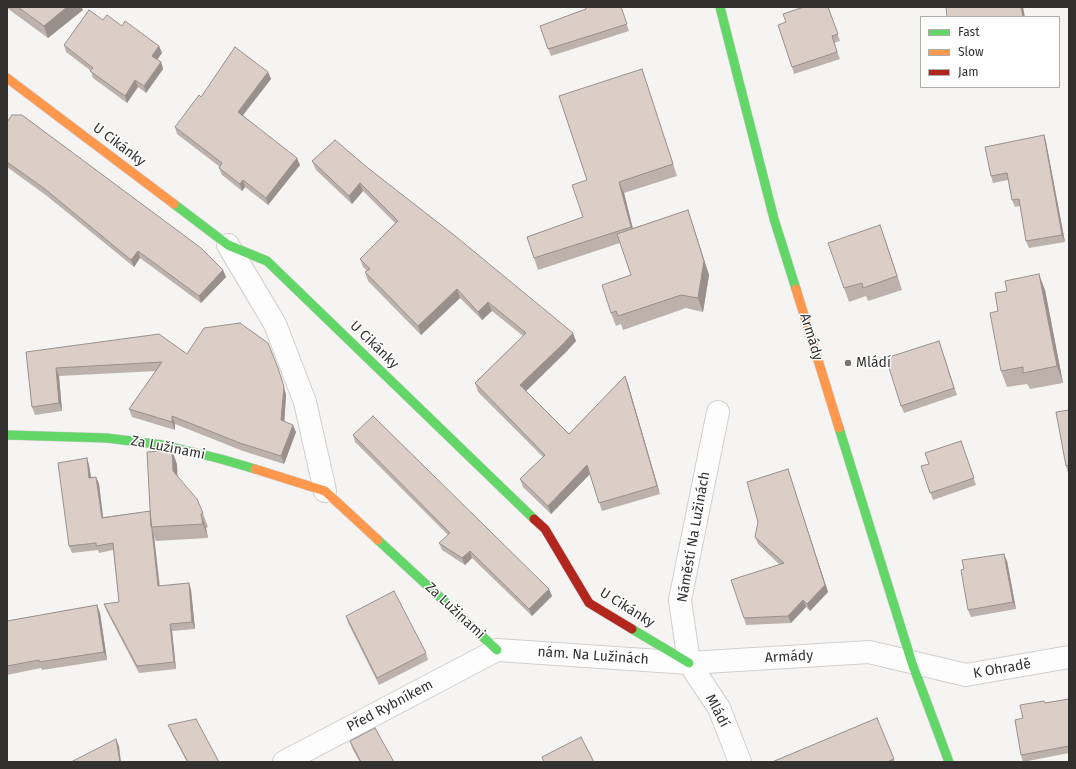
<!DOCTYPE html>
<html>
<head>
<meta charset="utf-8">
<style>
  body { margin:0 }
  #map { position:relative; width:1076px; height:769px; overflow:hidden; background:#f6f4f2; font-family:"Fira Sans",sans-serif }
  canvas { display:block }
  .frame { position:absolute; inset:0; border:8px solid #333130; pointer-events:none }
  .legend { position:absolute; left:920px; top:16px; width:140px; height:72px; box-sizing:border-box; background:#fff; border:1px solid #adadac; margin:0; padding:5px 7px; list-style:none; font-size:12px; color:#333130 }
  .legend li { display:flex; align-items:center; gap:8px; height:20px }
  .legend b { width:20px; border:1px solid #adadac }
</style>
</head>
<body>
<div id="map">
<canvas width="1076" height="769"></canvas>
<div class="frame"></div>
<ul class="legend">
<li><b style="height:5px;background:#63d668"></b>Fast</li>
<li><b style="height:5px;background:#ff974d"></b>Slow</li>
<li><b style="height:5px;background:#b3261e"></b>Jam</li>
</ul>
</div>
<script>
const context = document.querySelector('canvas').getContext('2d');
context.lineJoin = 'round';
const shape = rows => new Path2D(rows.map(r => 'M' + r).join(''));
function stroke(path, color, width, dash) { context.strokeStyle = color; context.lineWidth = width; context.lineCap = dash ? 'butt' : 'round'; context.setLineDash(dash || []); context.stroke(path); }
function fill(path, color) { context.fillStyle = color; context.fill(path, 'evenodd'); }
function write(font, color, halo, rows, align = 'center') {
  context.font = font + ' "Fira Sans",sans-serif'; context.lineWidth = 3; context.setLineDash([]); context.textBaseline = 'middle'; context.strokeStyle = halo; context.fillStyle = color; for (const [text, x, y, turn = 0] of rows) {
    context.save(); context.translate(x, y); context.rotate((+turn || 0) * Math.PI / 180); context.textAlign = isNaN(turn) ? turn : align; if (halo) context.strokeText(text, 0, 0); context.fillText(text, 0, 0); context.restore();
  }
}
const street = shape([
  [228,245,275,324,305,402,325,491],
  [718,412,680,600,689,663,719,708,740,762],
  [284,762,497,650,689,663,869,652,966,675,1069,657]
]);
const fast = shape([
  [720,7,774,219,796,289],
  [174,204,228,245,267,261,534,519],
  [839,428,912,663,949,762],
  [7,435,107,438,163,445,221,459,255,469],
  [378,540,497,650],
  [632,629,689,663]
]);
const slow = shape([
  [7,78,174,204],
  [796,289,839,428],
  [255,469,325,491,378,540]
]);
const jam = shape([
  [534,519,545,529,589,603,632,629]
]);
const wall = shape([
  [7,7,81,7,83,10,48,38,7,8],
  [621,7,629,31,551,56,540,26],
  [828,7,840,41,834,43,840,59,794,74,792,67],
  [103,20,122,26,159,46,162,53,157,59,161,62,163,69,146,93,138,87,127,103,93,78,91,71,66,52,64,45],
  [642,69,677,176,624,193,633,228,688,210,709,275,703,312,686,308,623,330,621,324,616,326,611,313,631,275,620,243,538,270,527,237,583,217,587,180],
  [268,72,271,79,243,115,300,165,268,205,245,187,242,191,222,175,219,168,220,167,177,134,175,127,201,97],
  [7,122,223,270,226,277,201,303,140,258,134,267,47,196,7,167],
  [1044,135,1046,142,1065,242,1029,248,1026,241,1020,206,1015,207,1012,200,1008,180,993,183,991,176],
  [312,161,368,168,576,341,567,351,526,391,569,434,625,376,628,384,660,494,602,511,590,474,551,514,523,487,520,479,543,457,478,392,475,383,523,336,492,311,482,320,460,298,421,335,368,281,365,272,367,271,363,267,360,259,395,223,363,191,352,204,316,170],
  [885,239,902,290,868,301,866,296,849,302,844,288],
  [1045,290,1063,383,1030,389,1027,384,1007,387,1001,371,998,311],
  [939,341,957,395,904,413,901,406],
  [26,352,187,354,281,376,286,395,284,421,296,432,284,464,243,451,175,424,175,430,132,417,129,409,157,371,59,376,62,411,35,415,32,407],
  [1069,410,1069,473,1068,473,1066,466],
  [353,435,552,596,532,616,472,558,465,565,442,550,439,543,448,535,355,442],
  [961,441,976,485,933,500,921,466,929,464],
  [87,458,89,465,91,477,96,477,99,484,103,517,150,511,177,464,177,476,203,513,208,527,206,528,208,538,156,541,154,536,160,586,189,583,191,590,195,629,172,631,176,669,139,673,107,612,104,604,119,602,113,550,99,553,98,550,72,553,69,546],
  [790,476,828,592,810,611,806,607,791,623,746,625,744,618,780,565,758,544,755,537],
  [1007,561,1016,609,971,617,968,610,964,569],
  [97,605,100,613,107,660,42,670,41,668,7,675,7,621],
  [346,616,426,653,428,660,379,685,348,623],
  [1069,699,1069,753,1023,762,1021,755,1023,718,1045,703],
  [877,718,895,762,772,762],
  [168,725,219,762,187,762,171,732],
  [350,741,394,762,360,762,352,748]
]);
const shadedWall = shape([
  [67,7,81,7,83,10,48,38,44,26],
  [1021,7,1023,7,1025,17,1023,17],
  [159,46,162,53,155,63,152,56],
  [161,62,163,69,146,93,144,86],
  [268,72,271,79,240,119,238,112],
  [135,80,138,87,127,103,125,96],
  [1044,135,1046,142,1065,242,1062,235],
  [297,158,300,165,268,205,266,198],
  [243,180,245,187,242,191,240,184],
  [619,182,624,193,635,238,631,227],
  [360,183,363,191,352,204,349,196],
  [688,210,709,275,703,312,698,298],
  [880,225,885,239,902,290,897,276],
  [138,251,140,258,134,267,131,260],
  [223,270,226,277,201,303,199,296],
  [1039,274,1045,290,1063,383,1057,366],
  [457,289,460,298,421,335,418,326],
  [488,302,492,311,482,320,478,312],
  [573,333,576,341,567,351,523,394,520,385],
  [56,368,59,376,62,411,59,403],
  [278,368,286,395,284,428,281,420],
  [625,376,628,384,660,494,657,486],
  [172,416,175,424,175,430,172,422],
  [293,425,296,432,284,464,281,456],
  [172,450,177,464,178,485,173,471],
  [87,458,89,465,92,485,89,478],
  [587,465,590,474,551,514,548,506],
  [790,476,828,592,810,611,807,604],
  [96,477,99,484,104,525,102,518],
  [201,514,206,528,208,538,203,524],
  [152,529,154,536,160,593,158,586],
  [470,551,472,558,465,565,462,558],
  [1004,554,1007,561,1016,609,1013,602],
  [189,583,191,590,195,629,192,622],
  [549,589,552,596,532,616,529,609],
  [803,600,806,607,791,623,788,616],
  [97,605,100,613,107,660,104,652],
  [170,624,172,631,176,669,174,662],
  [116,739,119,746,121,762,120,762]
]);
const building = shape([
  [18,7,67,7,44,26,18,7],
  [585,7,621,7,627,24,548,49,540,26,586,9,585,7],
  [804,7,828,7,838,34,832,36,837,52,792,67,778,25,786,22,783,14,804,7],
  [946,7,1021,7,1023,17,947,17,946,7],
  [89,10,103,20,107,15,122,26,125,21,159,46,152,56,161,62,144,86,135,80,125,96,90,71,93,68,64,45,89,10],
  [235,47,268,72,238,112,297,158,266,198,243,180,240,184,219,168,222,163,175,127,199,95,201,97,235,47],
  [642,69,673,164,619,182,631,227,534,258,527,237,583,217,572,185,587,180,559,96,642,69],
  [12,115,22,115,201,248,223,270,199,296,138,251,131,260,45,189,7,162,7,122,12,115],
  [1044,135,1062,235,1026,241,1019,199,1012,200,1007,173,991,176,985,147,1044,135],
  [335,140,368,168,454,235,573,333,564,343,520,385,569,434,625,376,657,486,599,503,587,465,548,506,520,479,545,455,475,383,526,333,488,302,478,312,457,289,418,326,365,272,370,269,360,259,398,221,360,183,349,196,312,161,335,140],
  [688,210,704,261,698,298,681,295,618,316,616,311,611,313,602,285,631,275,617,234,688,210],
  [880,225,897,276,863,288,862,283,844,288,828,243,880,225],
  [1039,274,1057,366,1023,373,1023,367,1001,371,990,313,998,311,995,293,1007,291,1005,281,1039,274],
  [240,323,268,343,278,368,284,387,281,420,293,425,281,456,240,443,172,416,172,422,129,409,162,362,56,368,59,403,32,407,26,352,159,334,187,354,204,328,240,323],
  [939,341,954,388,901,406,886,358,939,341],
  [1069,410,1069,465,1066,466,1056,412,1069,410],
  [373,416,549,589,529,609,470,551,462,558,439,543,450,533,353,435,373,416],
  [961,441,974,478,930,493,921,466,929,464,925,453,961,441],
  [172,450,173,471,197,499,203,513,201,514,203,524,151,527,147,452,172,450],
  [87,458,89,478,96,477,102,518,150,511,158,586,189,583,192,622,170,624,174,662,137,666,104,604,119,602,113,543,96,546,96,543,69,546,58,463,87,458],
  [788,469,825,585,807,604,803,600,788,616,744,618,731,580,784,563,755,537,758,522,747,482,788,469],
  [1004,554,1013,602,968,610,961,570,964,569,962,560,1004,554],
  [394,591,426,653,377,678,346,616,394,591],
  [97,605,104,652,39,662,39,660,7,666,7,621,97,605],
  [1069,699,1069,746,1021,755,1015,720,1023,718,1020,705,1044,701,1045,703,1069,699],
  [877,718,894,759,887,762,772,762,877,718],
  [196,719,219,762,188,762,168,725,196,719],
  [375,728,394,762,361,762,350,741,375,728],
  [581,737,594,762,544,762,542,757,581,737],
  [116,739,120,762,71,762,116,739]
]);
const markers = [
  [848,363,4,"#777574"]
];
const streetNames = [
  ["U Cikánky",119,145,37],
  ["Armády",811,337,73],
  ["U Cikánky",374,345,44],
  ["Za Lužinami",168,448,11],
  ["Náměstí Na Lužinách",694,537,-80],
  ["U Cikánky",627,608,32],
  ["Za Lužinami",455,611,43],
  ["nám. Na Lužinách",593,656,4],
  ["Armády",789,657,-3],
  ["K Ohradě",1002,669,-10],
  ["Před Rybníkem",390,706,-28],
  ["Mládí",717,711,63]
];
const poiNames = [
  ["Mládí",856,363]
];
stroke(street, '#d1cfcd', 24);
stroke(fast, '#d1cfcd', 10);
stroke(slow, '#d1cfcd', 10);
stroke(jam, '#d1cfcd', 10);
stroke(street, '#fefdfd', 22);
stroke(fast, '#63d668', 9);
stroke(slow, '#ff974d', 9);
stroke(jam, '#b3261e', 9);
fill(wall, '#bcb1ab');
fill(shadedWall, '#99908b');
fill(building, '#dbcec7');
stroke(building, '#99908b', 1);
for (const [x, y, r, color] of markers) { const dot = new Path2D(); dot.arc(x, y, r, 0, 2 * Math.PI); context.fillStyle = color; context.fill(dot); stroke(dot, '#fff', 1.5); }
write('14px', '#333130', '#fff', streetNames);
write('14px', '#333130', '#fff', poiNames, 'left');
</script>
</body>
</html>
